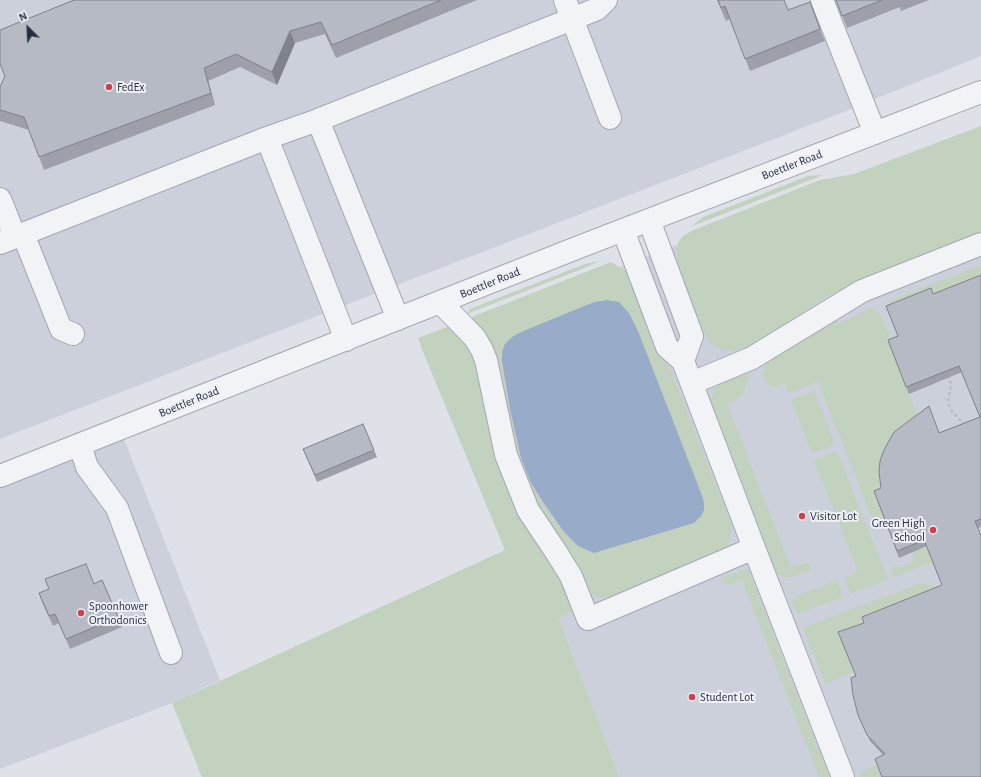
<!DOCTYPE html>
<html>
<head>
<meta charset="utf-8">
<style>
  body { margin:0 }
  #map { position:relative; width:981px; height:777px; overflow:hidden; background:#dee1e8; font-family:"Alegreya Sans",sans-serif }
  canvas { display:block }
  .north { position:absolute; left:8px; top:8px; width:40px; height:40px; -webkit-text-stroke:3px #eef0f6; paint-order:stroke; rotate:336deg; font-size:11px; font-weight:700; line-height:16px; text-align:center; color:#272e3f }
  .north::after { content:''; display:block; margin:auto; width:14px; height:18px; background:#272e3f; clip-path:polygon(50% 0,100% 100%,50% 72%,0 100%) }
</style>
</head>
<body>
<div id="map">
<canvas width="981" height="777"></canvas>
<div class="north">N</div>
</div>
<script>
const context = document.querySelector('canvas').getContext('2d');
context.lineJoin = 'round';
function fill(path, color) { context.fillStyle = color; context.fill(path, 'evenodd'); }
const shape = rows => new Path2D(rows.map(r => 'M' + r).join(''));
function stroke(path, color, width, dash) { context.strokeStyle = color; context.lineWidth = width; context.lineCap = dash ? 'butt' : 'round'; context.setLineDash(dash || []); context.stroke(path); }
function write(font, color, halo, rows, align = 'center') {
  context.font = font + ' "Alegreya Sans",sans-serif'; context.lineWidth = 4; context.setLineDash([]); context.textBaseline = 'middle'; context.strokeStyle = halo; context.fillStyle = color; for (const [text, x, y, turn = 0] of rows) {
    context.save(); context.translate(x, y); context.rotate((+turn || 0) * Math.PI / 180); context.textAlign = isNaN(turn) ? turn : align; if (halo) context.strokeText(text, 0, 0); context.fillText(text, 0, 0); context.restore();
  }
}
const built = shape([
  [0,0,981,0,981,56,836,115,0,439],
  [981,126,981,777,599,777,420,345],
  [120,429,220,680,172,703,0,769,0,476]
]);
const green = shape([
  [981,126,981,233,855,282,823,299,754,344,735,351,718,349,708,341,690,299,678,269,677,256,678,242,683,236,691,231,820,180,854,174],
  [823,175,690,227,703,217,808,176],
  [600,261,587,267,467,314,470,309,585,264],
  [611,262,628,272,635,279,731,524,731,532,728,545,721,552,609,597,598,597,588,592,539,516,464,320],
  [607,300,564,532,543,502,530,481,521,458,510,409,502,362,502,352,505,344,512,337,521,332,594,302],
  [981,265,981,283,889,312,889,301],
  [874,307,881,315,894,346,891,347,920,422,883,515,873,520,818,381,788,393,785,383,775,387,771,386,767,383,763,377,763,372,766,364,771,359,836,318,840,324],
  [447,327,453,329,465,336,564,574,577,609,558,618,619,777,202,777,172,703,505,550,418,338],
  [746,372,748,374,749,377,743,394,737,400,727,404,791,568,806,563,809,563,811,567,809,571,789,578,778,575,773,568,710,403,714,389,719,384,726,378],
  [814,391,835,444,812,453,791,400],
  [837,451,888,580,850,594,844,577,858,571,814,460],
  [937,543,942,554,931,557,932,562,894,577,891,567,905,567,909,564,913,559,913,552],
  [747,569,749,571,829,777,819,777,742,580,727,585,723,582,723,579,725,577,743,570],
  [837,580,843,597,797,614,792,600,797,596],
  [921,583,938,587,841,639,854,672,825,683,803,628],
  [877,765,882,777,862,777,860,772]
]);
const water = shape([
  [607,300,619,302,629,313,638,331,703,498,704,505,704,510,701,516,694,523,594,553,578,546,564,532,543,502,530,481,521,458,510,409,502,362,502,352,505,344,512,337,521,332,594,302]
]);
const path = shape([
  [948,375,951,384,948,401,950,409,960,420,966,424]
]);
const minor = shape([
  [565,0,610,118],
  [822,0,843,53,875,133],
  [318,120,398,319],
  [267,138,346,340],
  [0,199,15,237],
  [649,220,692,336,683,361],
  [623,230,667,347,683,361,754,548,843,777],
  [23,234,61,329,73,334],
  [0,243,267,138,318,120,597,9,606,0],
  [440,302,475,338,482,350,486,360,506,455,528,510,556,552,571,576,588,619,754,548],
  [692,383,752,358,862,291,981,244],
  [80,445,87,467,117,508,171,653],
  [0,476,579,247,981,92]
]);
const wall = shape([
  [74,0,477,0,336,58,325,34,295,43,277,85,240,67,208,81,215,105,44,170,29,130,0,121,0,87],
  [717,0,784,0,788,10,820,29,825,41,750,71,730,19,726,21],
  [836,0,929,0,901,11,900,7,847,28],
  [981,275,981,527,978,528,981,777,883,755,870,741,858,715,855,676,864,623,942,585,927,546,899,558,874,491,881,488,939,433,980,417,962,372,909,394,888,340,898,336,933,294],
  [303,449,374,450,377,457,317,482],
  [94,584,118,617,122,627,70,649,59,623,53,626,42,602,39,593,49,589]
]);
const shadedWall = shape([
  [290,31,295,43,277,85,272,72],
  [204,68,208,81,215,105,211,93]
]);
const building = shape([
  [74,0,441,0,332,45,321,22,290,31,272,72,236,54,204,68,211,93,39,157,24,117,0,110,0,87,5,76,0,64,0,30,74,0],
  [718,0,784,0,788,10,810,2,820,29,745,59,725,6,721,8,718,0],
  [836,0,882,0,842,16,836,0],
  [981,275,981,519,975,521,981,536,981,777,882,777,875,759,885,754,867,735,858,715,853,695,851,678,856,676,838,632,864,623,862,617,942,585,924,540,897,551,874,491,881,488,879,472,880,461,884,450,894,432,929,406,939,433,980,417,959,366,906,387,888,340,898,336,886,306,931,288,933,294,981,275],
  [363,424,374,450,315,475,303,449,363,424],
  [86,564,94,584,102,580,118,617,66,639,55,614,49,616,39,593,49,589,45,579,86,564]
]);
const markers = [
  [109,87,4,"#d0404a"],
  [802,516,4,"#d0404a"],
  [933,530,4,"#d0404a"],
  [81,613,4,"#d0404a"],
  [692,697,4,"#d0404a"]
];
const poiNames = [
  ["FedEx",117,87],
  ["Visitor Lot",810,516],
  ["Green High",925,523,"right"],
  ["School",925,537,"right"],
  ["Spoonhower",89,606],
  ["Orthodonics",89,620],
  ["Student Lot",700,697]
];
const streetNames = [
  ["Boettler Road",792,165,-21],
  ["Boettler Road",490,283,-22],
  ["Boettler Road",189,402,-22]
];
fill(built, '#ccd0da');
fill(green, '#c3d2bf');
fill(water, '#98acc9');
stroke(minor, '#a3a8b2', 24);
stroke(path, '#b8bcc3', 2.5, [3, 3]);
stroke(minor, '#f1f3f6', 22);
fill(wall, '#9da0a9');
fill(shadedWall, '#7f828a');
fill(building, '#b6bac5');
stroke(building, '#7f828a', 1);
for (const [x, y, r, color] of markers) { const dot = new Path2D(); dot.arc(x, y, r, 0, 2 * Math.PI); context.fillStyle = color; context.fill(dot); stroke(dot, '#eef0f6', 1.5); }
write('12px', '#272e3f', '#eef0f6', poiNames, 'left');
write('12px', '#272e3f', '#eef0f6', streetNames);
</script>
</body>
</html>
